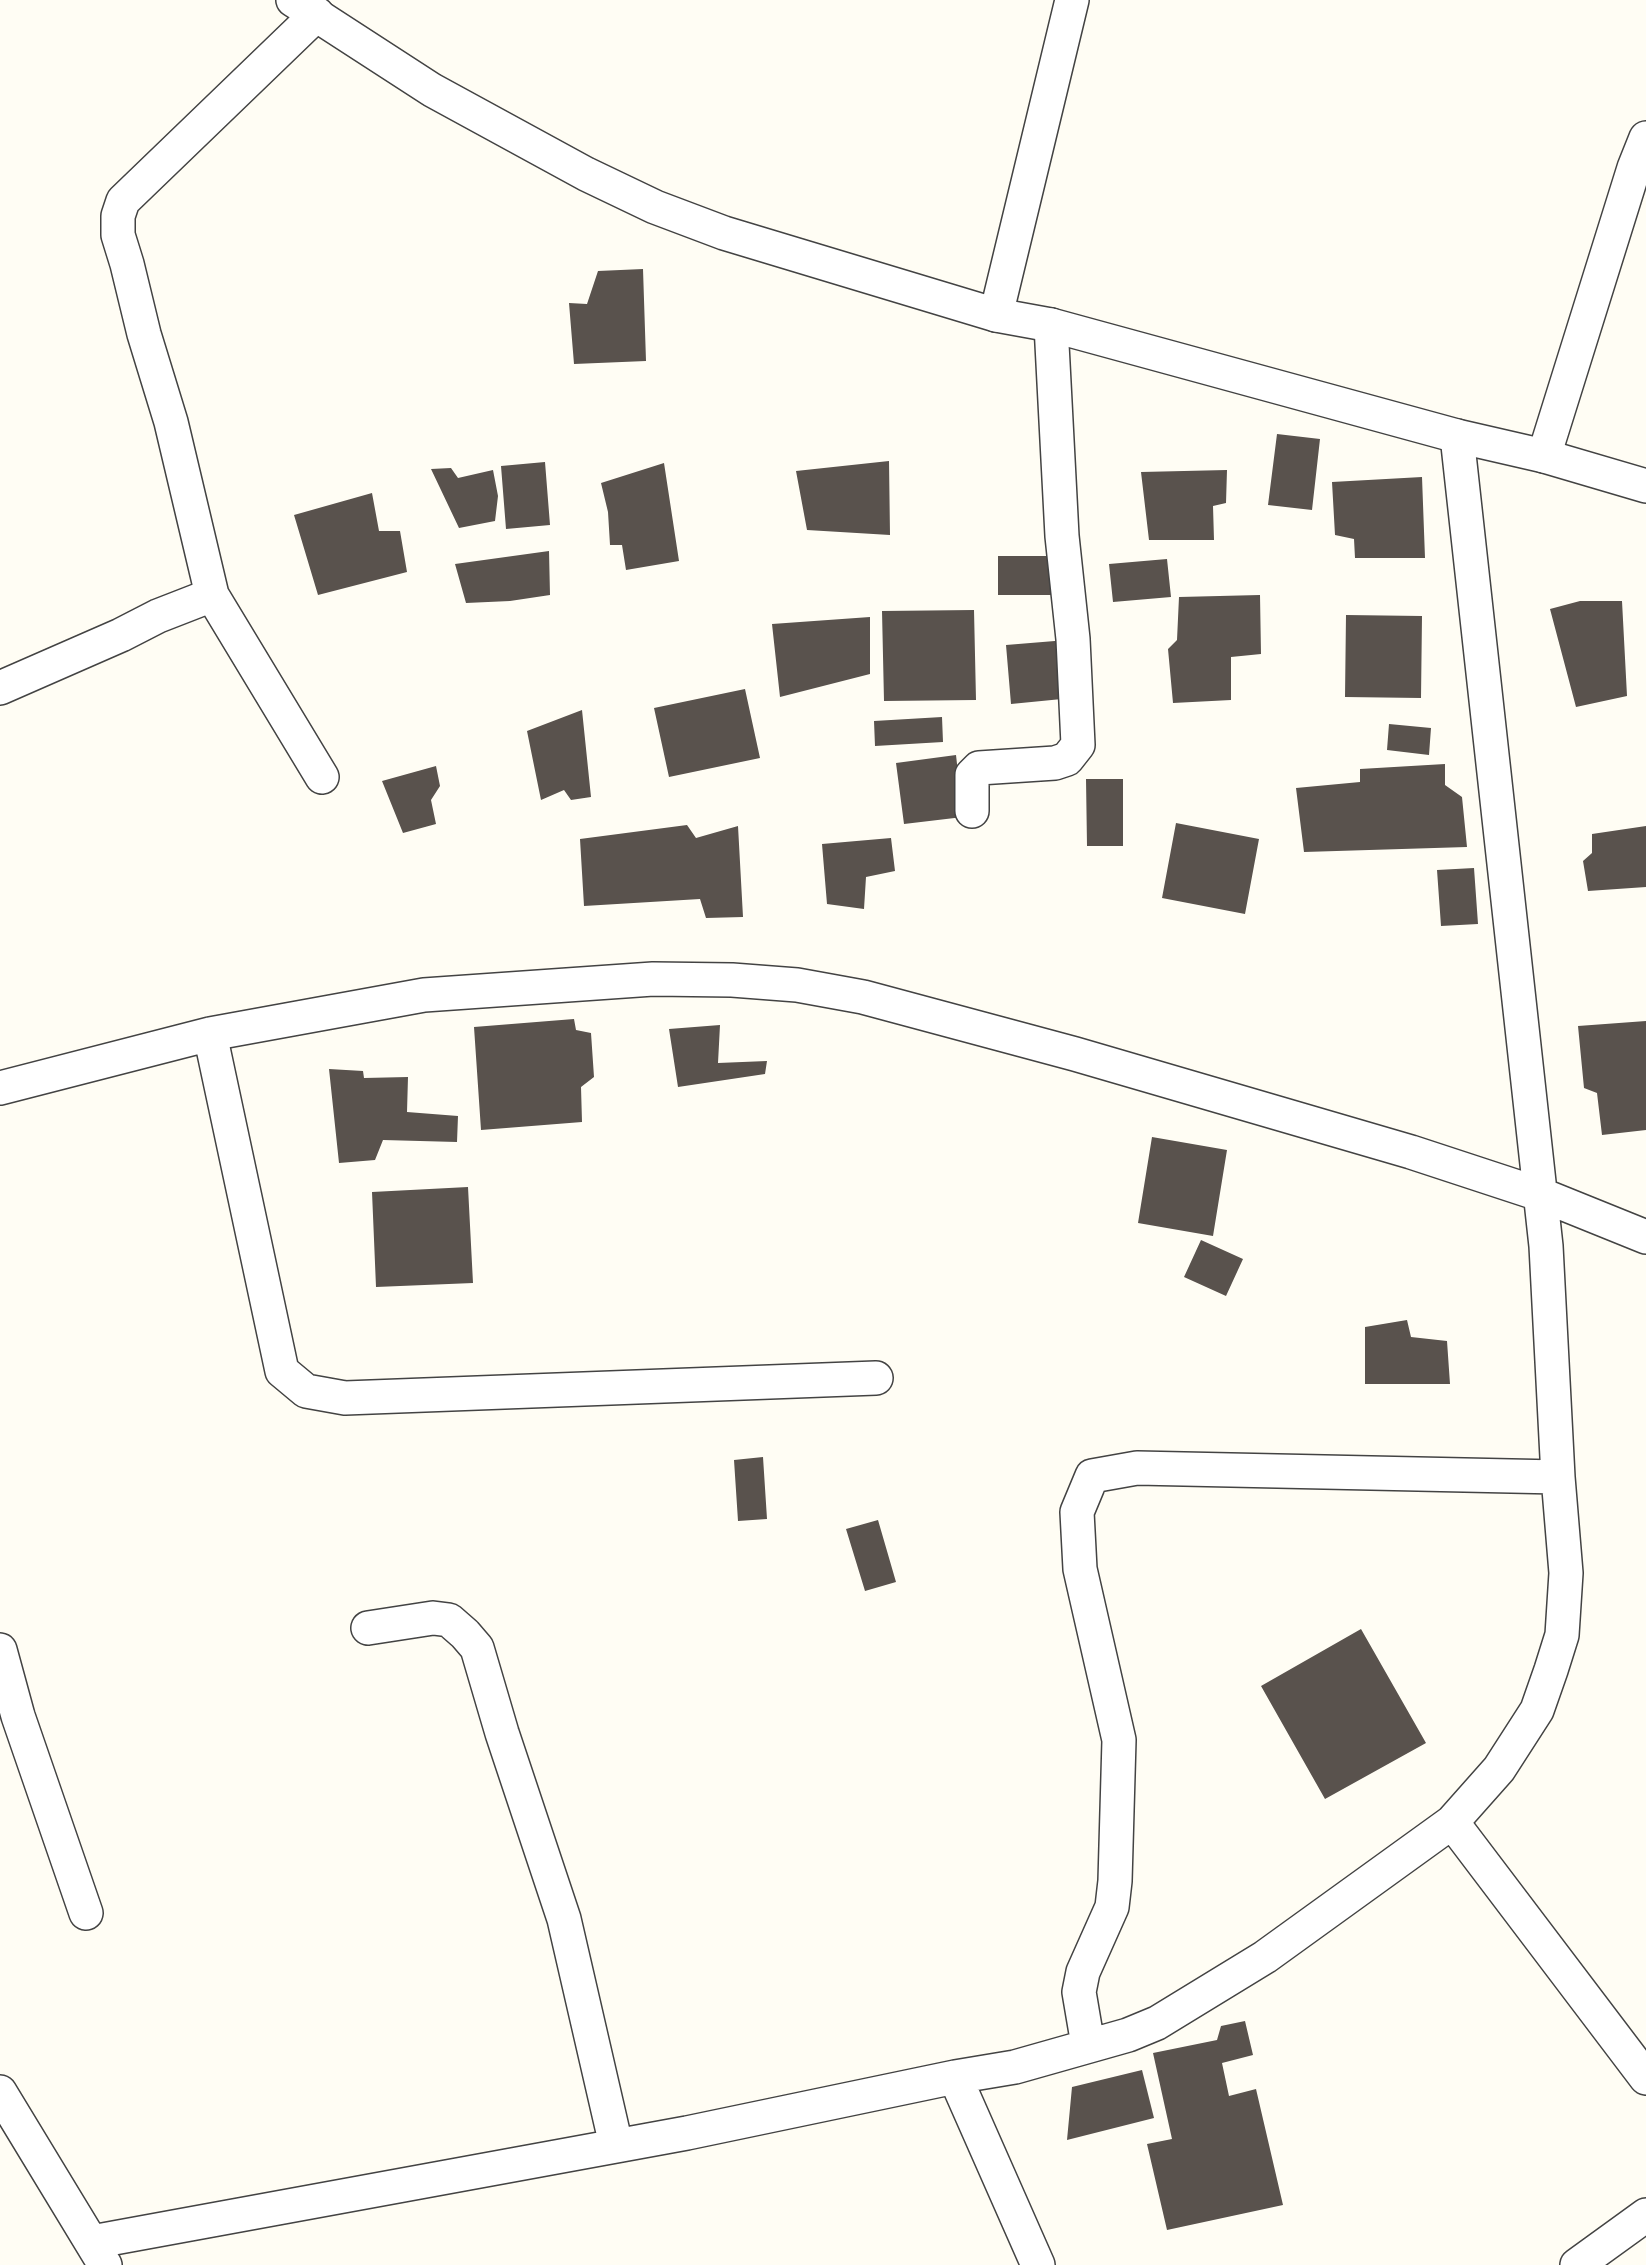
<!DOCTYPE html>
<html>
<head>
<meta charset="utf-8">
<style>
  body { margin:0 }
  canvas { display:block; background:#fffdf4 }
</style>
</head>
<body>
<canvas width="1646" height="2265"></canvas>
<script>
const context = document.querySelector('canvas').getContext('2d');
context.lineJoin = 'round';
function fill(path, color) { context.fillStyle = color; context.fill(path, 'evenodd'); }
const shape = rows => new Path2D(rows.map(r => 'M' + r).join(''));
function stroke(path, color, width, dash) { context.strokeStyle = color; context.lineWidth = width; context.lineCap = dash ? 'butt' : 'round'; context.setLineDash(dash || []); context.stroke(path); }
const building = shape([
  [643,269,646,361,574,364,569,303,587,304,598,271],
  [1277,434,1320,439,1312,510,1268,505],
  [889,461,890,535,807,530,796,471],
  [545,462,550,525,506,529,501,466],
  [664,463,679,561,626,570,622,545,610,545,608,512,601,483],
  [451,468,458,478,493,470,498,496,495,521,459,528,431,469],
  [1227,470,1226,503,1213,506,1214,540,1149,540,1141,472],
  [1422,477,1425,558,1355,558,1354,539,1335,535,1332,482],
  [372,493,379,531,400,531,407,572,318,595,294,515],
  [549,551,550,595,510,601,466,603,455,564],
  [998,556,1057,556,1057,595,998,595],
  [1167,559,1171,597,1113,602,1109,564],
  [1260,595,1261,654,1231,657,1231,700,1173,703,1168,649,1177,640,1179,597],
  [1580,601,1622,601,1627,696,1576,707,1550,609],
  [974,610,976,700,884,701,882,611],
  [1346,615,1422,616,1421,698,1345,697],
  [870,617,870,674,780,697,772,624],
  [1067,640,1072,698,1011,704,1006,645],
  [745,689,760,758,669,777,654,708],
  [582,710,591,797,571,800,564,790,541,800,527,731],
  [942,717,943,742,875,746,874,721],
  [1389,724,1431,728,1429,755,1387,750],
  [956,755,963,817,904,824,896,763],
  [1445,764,1445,785,1462,797,1467,847,1304,852,1296,788,1360,782,1360,769],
  [436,766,440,786,431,800,436,824,403,833,382,781],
  [1086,779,1123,779,1123,846,1087,846],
  [1176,823,1259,839,1245,914,1162,898],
  [687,825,696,838,738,826,743,917,706,918,700,899,584,906,580,839],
  [1646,826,1646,887,1588,891,1583,861,1592,853,1592,834],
  [891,838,895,871,866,877,864,909,827,904,822,844],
  [1474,868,1478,924,1441,926,1437,870],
  [574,1019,576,1030,591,1033,594,1077,581,1087,582,1122,481,1130,474,1027],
  [1646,1021,1646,1130,1602,1135,1597,1093,1584,1088,1578,1026],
  [720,1025,718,1063,767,1061,765,1074,678,1087,669,1029],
  [329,1069,363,1071,364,1078,408,1077,407,1112,458,1116,457,1142,383,1140,375,1160,339,1163],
  [1152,1137,1227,1150,1213,1236,1138,1223],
  [468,1187,473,1283,376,1287,372,1192],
  [1201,1240,1243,1259,1226,1296,1184,1277],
  [1407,1320,1411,1337,1447,1341,1450,1384,1365,1384,1365,1327],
  [763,1457,767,1519,738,1521,734,1460],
  [878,1520,896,1582,865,1591,846,1529],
  [1361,1629,1426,1743,1325,1799,1261,1686],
  [1245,2021,1253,2055,1222,2063,1229,2096,1256,2089,1283,2205,1167,2230,1147,2144,1172,2139,1153,2053,1217,2040,1221,2026],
  [1142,2070,1154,2118,1067,2140,1072,2087]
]);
const minor = shape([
  [996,315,1072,0],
  [1544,456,1634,168,1646,138],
  [212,595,322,777],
  [0,688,121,635,158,616,212,595,171,422,144,334,127,264,118,235,118,216,123,201,317,14],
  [972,811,972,775,979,768,1055,763,1067,759,1078,745,1073,639,1062,536,1051,325],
  [210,1034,282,1371,306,1391,345,1398,876,1378],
  [0,1088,210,1034,424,995,653,979,732,980,797,985,863,997,1075,1054,1411,1152,1542,1195,1646,1237],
  [368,1628,433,1618,449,1620,465,1634,477,1648,502,1733,564,1919,616,2145],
  [0,1650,18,1716,86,1913],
  [1452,1822,1646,2078],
  [1088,2045,1079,1992,1083,1972,1112,1907,1115,1881,1119,1740,1080,1569,1077,1512,1092,1476,1137,1468,1558,1477],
  [955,2077,1038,2265],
  [0,2092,105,2265],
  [92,2242,687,2133,955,2077,1015,2067,1128,2035,1157,2023,1265,1957,1452,1822,1499,1769,1537,1710,1551,1670,1562,1635,1566,1573,1558,1477,1546,1246,1457,436],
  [1577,2265,1646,2215]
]);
const tertiary = shape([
  [293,0,432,90,586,174,655,207,724,233,996,315,1051,325,1457,436,1544,456,1646,486]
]);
fill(building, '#59524d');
stroke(minor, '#434343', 36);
stroke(tertiary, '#434343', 36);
stroke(minor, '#fff', 33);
stroke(tertiary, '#fff', 33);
</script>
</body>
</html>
